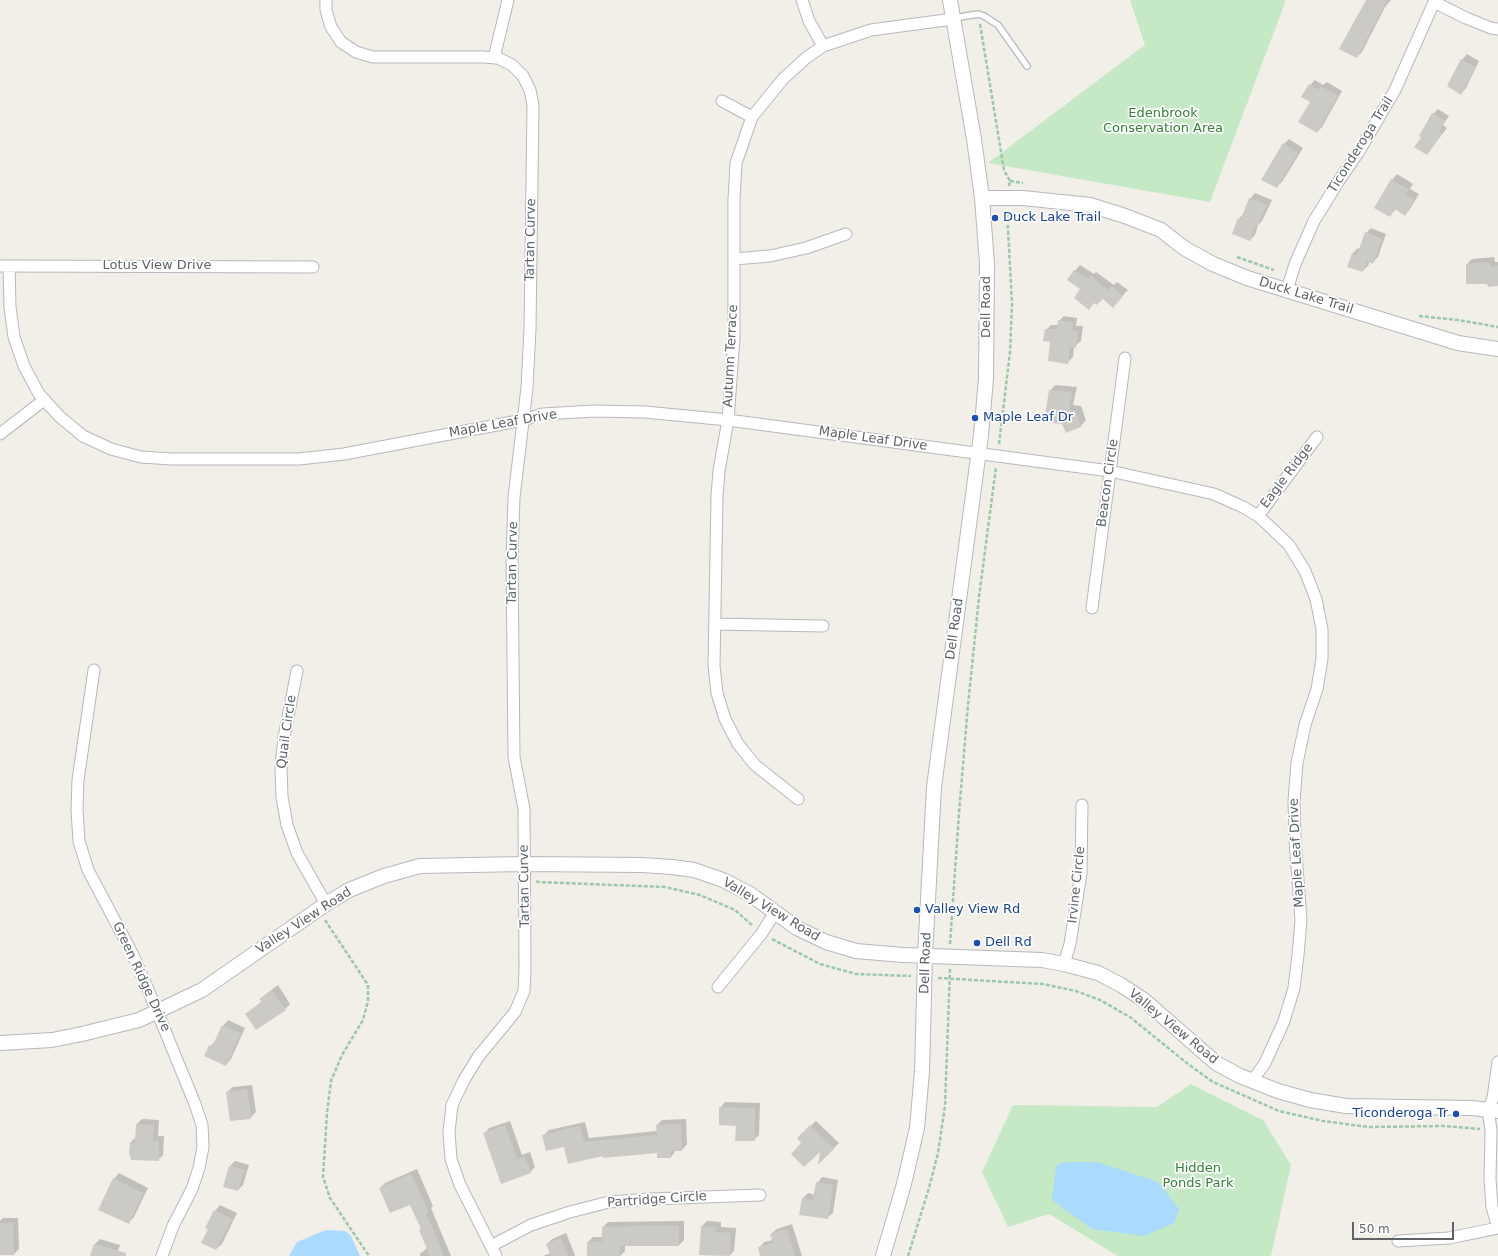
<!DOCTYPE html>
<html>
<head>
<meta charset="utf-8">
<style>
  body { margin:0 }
  #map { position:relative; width:1498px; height:1256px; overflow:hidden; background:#f1efe8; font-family:"DejaVu Sans",sans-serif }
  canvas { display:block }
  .scale { position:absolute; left:1352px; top:1222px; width:102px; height:18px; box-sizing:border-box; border:2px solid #5f6368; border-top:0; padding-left:5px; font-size:12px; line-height:14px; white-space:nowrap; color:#5f6368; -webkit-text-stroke:3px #fff; paint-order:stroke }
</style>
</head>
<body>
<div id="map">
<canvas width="1498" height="1256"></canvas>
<div class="scale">50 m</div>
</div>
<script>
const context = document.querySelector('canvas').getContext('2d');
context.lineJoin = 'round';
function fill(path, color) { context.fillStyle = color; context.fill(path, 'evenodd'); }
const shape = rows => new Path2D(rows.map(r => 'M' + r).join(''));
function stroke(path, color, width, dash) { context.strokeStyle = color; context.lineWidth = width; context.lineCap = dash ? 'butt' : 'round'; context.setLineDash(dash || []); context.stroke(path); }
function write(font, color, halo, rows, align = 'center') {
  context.font = font + ' "DejaVu Sans",sans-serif'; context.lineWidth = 3.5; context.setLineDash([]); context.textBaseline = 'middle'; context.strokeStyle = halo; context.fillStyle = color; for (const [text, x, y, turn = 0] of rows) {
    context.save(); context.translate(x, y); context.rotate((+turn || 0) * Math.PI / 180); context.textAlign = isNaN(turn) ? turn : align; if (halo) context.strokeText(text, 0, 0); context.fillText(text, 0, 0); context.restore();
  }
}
const green = shape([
  [1130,0,1286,0,1210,202,988,163,1145,45],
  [1191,1084,1263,1120,1291,1165,1271,1256,1118,1256,1049,1214,1008,1227,982,1172,1013,1105,1157,1107]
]);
const water = shape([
  [1063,1162,1097,1162,1158,1182,1179,1209,1174,1223,1144,1236,1092,1229,1052,1200,1056,1166],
  [326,1230,345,1231,351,1236,360,1256,289,1256,297,1242]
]);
const shadow = shape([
  [1367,0,1391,0,1385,7,1362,52,1356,57],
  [1467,54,1479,61,1466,88,1461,94,1448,86,1462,60],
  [1315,80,1323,85,1327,82,1342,91,1322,127,1317,132,1311,102,1310,85],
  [1438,109,1449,116,1443,125,1447,128,1427,154,1423,138,1433,114],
  [1289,139,1303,148,1282,182,1276,187,1284,144],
  [1397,174,1413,184,1410,189,1419,194,1410,209,1405,215,1396,209,1390,216,1392,180],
  [1255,193,1272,200,1262,221,1258,225,1255,235,1250,240,1239,219,1244,213,1250,199],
  [1371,228,1386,234,1378,257,1373,262,1370,261,1368,266,1362,271,1348,266,1353,253,1358,248,1360,249,1366,233],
  [1494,257,1495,262,1498,262,1498,285,1488,283,1467,264,1472,259],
  [1080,265,1094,274,1096,272,1114,285,1117,282,1128,290,1118,301,1103,298,1082,289,1068,279],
  [1064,316,1077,318,1076,326,1083,326,1081,341,1074,347,1073,357,1067,363,1051,341,1046,330,1051,325,1059,325,1059,321],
  [1055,385,1077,387,1073,405,1081,406,1086,420,1081,426,1066,432,1050,391],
  [278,985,290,1004,285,1009,246,1014,262,1001,261,999,266,994],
  [228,1020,245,1028,231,1059,226,1065,210,1046,216,1041,223,1026],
  [252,1085,256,1112,250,1118,227,1092,233,1087],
  [725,1102,760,1103,759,1135,754,1140,720,1108],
  [142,1119,159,1120,158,1136,164,1136,163,1155,158,1160,131,1142,136,1137,137,1124],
  [686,1119,687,1144,682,1150,676,1150,671,1157,658,1152,604,1154,564,1146,543,1136,549,1130,585,1122,589,1138,657,1131,657,1125,662,1120],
  [510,1121,522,1155,530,1152,535,1167,530,1172,484,1134,489,1128],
  [816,1121,839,1143,820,1162,822,1149,803,1143,798,1138],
  [235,1161,249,1165,243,1185,238,1190,224,1186,230,1166],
  [417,1169,433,1206,431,1208,451,1256,420,1256,420,1254,427,1248,422,1229,410,1203,380,1188,385,1183],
  [119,1173,148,1188,134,1217,129,1222,114,1179],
  [822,1177,838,1180,833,1213,827,1218,802,1199,808,1193,815,1195,817,1183],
  [220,1205,237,1213,222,1244,216,1249,209,1229,215,1211],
  [3,1218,18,1218,19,1249,14,1254,0,1254,0,1221],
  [684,1221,684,1240,679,1245,625,1245,625,1251,620,1256,588,1256,588,1242,593,1237,603,1237,603,1227,608,1222],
  [707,1221,721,1222,721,1227,736,1228,734,1251,729,1256,702,1226],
  [792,1224,802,1256,761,1256,759,1248,764,1242,773,1240,771,1234,777,1229],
  [566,1233,575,1255,574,1256,543,1256,551,1253,547,1244,552,1239],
  [100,1239,120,1245,116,1256,91,1256,95,1244]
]);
const building = shape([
  [1366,0,1387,0,1357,58,1339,49],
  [1461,59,1475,67,1461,95,1447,86],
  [1309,84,1318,90,1321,86,1338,96,1317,133,1298,122,1310,102,1301,97],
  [1432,113,1445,121,1439,131,1442,134,1427,155,1414,147,1421,138,1419,136],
  [1283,143,1298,153,1277,188,1261,180],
  [1391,179,1409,190,1405,194,1415,199,1405,216,1395,209,1390,217,1374,208],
  [1249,198,1267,205,1257,227,1255,226,1250,241,1232,234,1238,218,1241,219],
  [1365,232,1382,239,1373,264,1367,261,1363,272,1347,267,1352,253,1357,255],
  [1489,262,1490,267,1498,266,1498,286,1488,287,1487,284,1466,284,1466,264],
  [1074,270,1088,279,1091,276,1108,290,1111,286,1123,296,1113,308,1103,299,1097,305,1094,303,1089,310,1074,298,1080,289,1067,280],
  [1058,320,1073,323,1072,331,1078,331,1076,348,1070,347,1068,364,1048,361,1050,342,1043,341,1045,329,1057,329],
  [1049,390,1072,392,1069,410,1076,411,1081,427,1066,433,1062,424,1044,422],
  [272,990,286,1010,256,1030,245,1014,262,1002,259,999],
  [222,1025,241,1033,226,1066,204,1056,209,1045,212,1047],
  [247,1089,251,1119,230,1121,226,1092],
  [719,1107,755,1108,755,1141,735,1141,736,1126,719,1125],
  [136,1124,154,1125,153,1141,159,1141,159,1161,131,1160,129,1153,130,1142,135,1142],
  [681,1124,682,1151,671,1151,671,1158,657,1158,657,1153,603,1158,603,1156,568,1164,564,1147,546,1151,542,1135,580,1126,584,1142,657,1135,656,1125],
  [505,1125,517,1159,525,1157,531,1173,501,1184,483,1133],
  [810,1125,834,1149,818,1165,820,1152,804,1167,791,1154,801,1143,797,1138],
  [229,1166,244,1170,238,1191,223,1187],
  [411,1174,429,1212,426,1213,444,1256,430,1256,419,1230,421,1229,410,1205,390,1213,379,1188],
  [113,1178,143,1193,129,1224,98,1210],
  [816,1182,833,1185,828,1219,799,1215,802,1198,813,1200],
  [214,1210,232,1219,216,1250,201,1243,208,1229,205,1228],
  [0,1223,13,1223,14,1255,0,1255],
  [639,1226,679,1226,679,1246,620,1246,620,1256,587,1256,587,1242,602,1242,602,1227],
  [701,1226,716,1227,716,1232,731,1233,730,1256,699,1255],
  [787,1229,795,1256,760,1256,758,1247,773,1243,770,1234],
  [561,1238,568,1256,551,1256,546,1244],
  [94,1244,126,1253,126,1256,90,1256]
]);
const path = shape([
  [980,24,1004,170,1010,181,1009,186],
  [1010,181,1023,183],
  [1237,257,1274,270],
  [1419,316,1458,320,1498,327],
  [999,444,1010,352,1012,304,1007,210],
  [536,881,538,882,665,887,700,895,735,910,753,926],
  [325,920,368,985,368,1001,363,1020,342,1055,331,1081,327,1113,323,1177,330,1198,369,1256],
  [772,939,820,964,856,974,911,976],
  [950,944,959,813,968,705,979,597,996,467],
  [938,978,1043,984,1076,991,1100,1000,1130,1017,1188,1064,1213,1082,1279,1111,1323,1121,1369,1127,1444,1126,1480,1129],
  [908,1256,929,1188,938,1153,945,1106,950,969]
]);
const service = shape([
  [954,18,978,14,984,16,998,25,1027,66]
]);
const minor = shape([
  [326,0,326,10,331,27,341,42,356,52,373,57,482,57,498,58,512,65,523,76,530,90,533,105,530,329,527,388,514,497,512,558,514,757,524,809,525,969,524,991,515,1012,478,1057,464,1080,452,1105,449,1132,451,1159,460,1185,496,1256],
  [802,0,809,21,823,46],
  [1434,2,1466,18,1491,28,1498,29],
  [494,58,508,0],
  [722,101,752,117],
  [734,259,770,256,806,248,846,234],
  [0,266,313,267],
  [9,266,10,307,14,337,24,366,39,394,60,417,83,436,111,449,141,457,172,459,299,459,344,454,523,420,543,414,594,411,645,412,728,420,1110,471,1214,494,1243,507,1258,516,1267,524,1289,545,1305,571,1316,599,1322,629,1322,659,1317,689,1305,725,1297,763,1294,801,1295,840,1301,920,1298,955,1294,988,1284,1021,1265,1063,1252,1081],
  [1287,290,1295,264,1314,221,1338,182,1358,153,1395,90,1435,0],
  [0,434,44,400],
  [1258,516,1317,437],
  [1092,608,1125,358],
  [715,624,823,626],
  [94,670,78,780,77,810,79,841,88,870,132,953,147,987,195,1104,202,1125,203,1147,199,1168,192,1189,173,1226,162,1256],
  [297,671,284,737,281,767,282,797,287,825,297,853,326,904],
  [798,799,755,765,738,744,725,719,717,693,714,666,717,496,719,471,728,420,734,338,734,199,736,163,752,117,783,79,806,58,823,46,871,30,953,19],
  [1064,964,1070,944,1081,873,1082,805],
  [718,987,762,933,775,912],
  [1498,1062,1493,1098,1488,1110,1491,1130,1490,1179,1492,1207,1498,1228],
  [1398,1241,1449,1238,1498,1228],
  [491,1246,531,1225,570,1212,609,1202,650,1199,760,1195]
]);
const tertiary = shape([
  [982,198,1023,198,1090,205,1125,216,1161,230,1184,248,1213,264,1247,278,1458,343,1498,349],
  [0,1043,52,1040,82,1034,139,1020,202,990,326,904,349,890,384,876,420,866,524,864,642,865,672,867,694,870,723,880,750,894,797,928,826,942,856,951,903,955,1042,960,1064,964,1098,973,1121,985,1144,1000,1216,1063,1240,1076,1278,1091,1310,1100,1346,1106,1472,1108,1498,1111],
  [883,1256,904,1184,917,1128,922,1072,925,956,934,787,981,435,986,379,987,264,982,198,974,139,950,0]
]);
const markers = [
  [995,218,4,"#1a4fb4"],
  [975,418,4,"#1a4fb4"],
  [917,910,4,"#1a4fb4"],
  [977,943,4,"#1a4fb4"],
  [1456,1114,4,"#1a4fb4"]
];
const parkNames = [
  ["Edenbrook",1163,114],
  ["Conservation Area",1163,129],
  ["Hidden",1198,1169],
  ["Ponds Park",1198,1184]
];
const streetNames = [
  ["Ticonderoga Trail",1361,145,-58],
  ["Tartan Curve",531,240,-89],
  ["Lotus View Drive",157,266],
  ["Duck Lake Trail",1306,296,17],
  ["Dell Road",987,307,-90],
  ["Autumn Terrace",731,356,-87],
  ["Maple Leaf Drive",503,424,-10],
  ["Maple Leaf Drive",873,439,8],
  ["Eagle Ridge",1287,476,-53],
  ["Beacon Circle",1108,483,-82],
  ["Tartan Curve",513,563,-89],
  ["Dell Road",955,629,-82],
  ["Quail Circle",287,732,-82],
  ["Maple Leaf Drive",1297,853,-93],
  ["Irvine Circle",1077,885,-84],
  ["Tartan Curve",525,886,-91],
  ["Valley View Road",771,910,31],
  ["Valley View Road",304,921,-33],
  ["Dell Road",926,963,-88],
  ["Green Ridge Drive",141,977,65],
  ["Valley View Road",1173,1027,39],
  ["Partridge Circle",657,1200,-4]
];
const transitNames = [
  ["Duck Lake Trail",1003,218],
  ["Maple Leaf Dr",983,418],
  ["Valley View Rd",925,910],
  ["Dell Rd",985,943],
  ["Ticonderoga Tr",1448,1114,"right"]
];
fill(green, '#c5e8c5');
fill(water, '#aadaff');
fill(shadow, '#0003');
fill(building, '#cccac5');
stroke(service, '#b5b8bc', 8);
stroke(minor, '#b5b8bc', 13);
stroke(tertiary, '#b5b8bc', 16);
stroke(path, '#9cc7a9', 2.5, [4, 2]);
stroke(service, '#fff', 5.5);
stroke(minor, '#fff', 11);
stroke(tertiary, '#fff', 14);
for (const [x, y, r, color] of markers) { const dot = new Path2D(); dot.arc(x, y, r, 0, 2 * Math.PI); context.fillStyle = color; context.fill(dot); stroke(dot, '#fff', 1.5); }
write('13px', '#348238', '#fff', parkNames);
write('13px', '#5f6368', '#fff', streetNames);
write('13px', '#164399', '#fff', transitNames, 'left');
</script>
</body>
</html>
